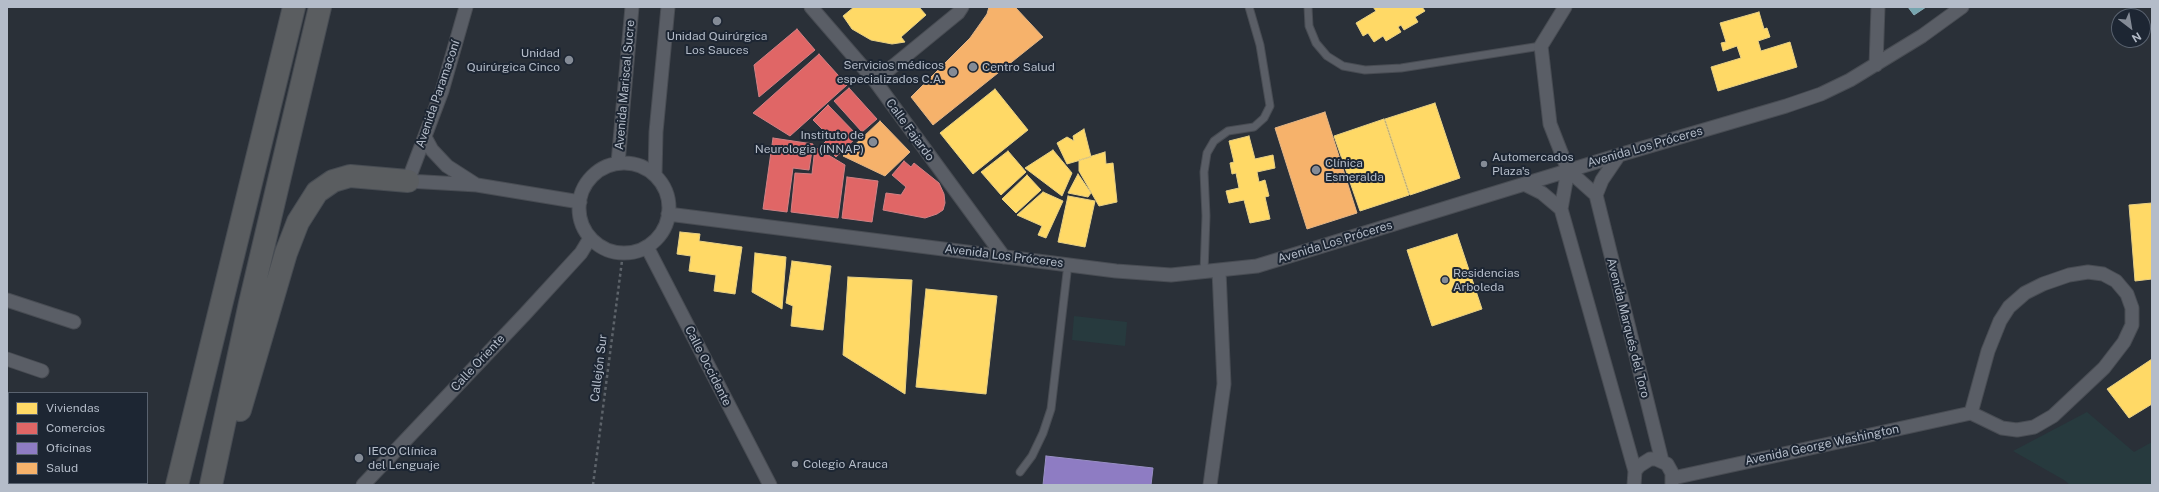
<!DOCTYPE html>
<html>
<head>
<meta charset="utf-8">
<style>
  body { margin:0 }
  #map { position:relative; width:2159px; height:492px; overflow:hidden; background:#2a3038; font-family:"Public Sans",sans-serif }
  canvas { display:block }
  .frame { position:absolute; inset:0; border:8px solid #b4bcc9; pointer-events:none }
  .legend { position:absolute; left:8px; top:392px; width:140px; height:92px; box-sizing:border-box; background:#1d2633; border:1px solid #59626f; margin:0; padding:5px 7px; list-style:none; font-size:12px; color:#b4bcc9 }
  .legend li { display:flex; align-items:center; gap:8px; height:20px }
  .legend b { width:20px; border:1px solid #59626f }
  .north { position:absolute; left:2111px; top:8px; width:40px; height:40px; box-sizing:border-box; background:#1d2633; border:1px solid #59626f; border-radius:50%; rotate:149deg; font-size:11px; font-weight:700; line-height:16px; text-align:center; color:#b4bcc9 }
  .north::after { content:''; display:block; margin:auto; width:14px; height:18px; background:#848b96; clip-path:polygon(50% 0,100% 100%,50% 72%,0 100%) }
</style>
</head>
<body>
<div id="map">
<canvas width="2159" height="492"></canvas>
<div class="frame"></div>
<ul class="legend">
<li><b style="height:11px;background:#ffd966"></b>Viviendas</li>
<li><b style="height:11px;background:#e06666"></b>Comercios</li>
<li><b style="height:11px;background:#8e7cc3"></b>Oficinas</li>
<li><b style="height:11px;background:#f6b26b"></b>Salud</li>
</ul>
<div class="north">N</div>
</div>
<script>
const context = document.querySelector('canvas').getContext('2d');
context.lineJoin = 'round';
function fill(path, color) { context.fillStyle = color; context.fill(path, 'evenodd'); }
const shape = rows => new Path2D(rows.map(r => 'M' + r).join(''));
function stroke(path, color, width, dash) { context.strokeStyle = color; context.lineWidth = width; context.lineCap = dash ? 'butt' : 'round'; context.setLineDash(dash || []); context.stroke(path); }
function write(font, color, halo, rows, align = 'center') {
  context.font = font + ' "Public Sans",sans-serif'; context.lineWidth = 4; context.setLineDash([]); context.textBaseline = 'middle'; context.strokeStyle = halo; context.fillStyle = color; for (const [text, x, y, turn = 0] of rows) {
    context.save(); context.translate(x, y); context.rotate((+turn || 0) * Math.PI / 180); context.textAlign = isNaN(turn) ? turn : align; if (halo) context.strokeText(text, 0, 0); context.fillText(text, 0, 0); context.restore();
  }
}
const green = shape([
  [1074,316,1127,322,1125,346,1072,340],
  [2087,412,2134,452,2152,442,2152,485,2070,485,2064,480,2013,451]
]);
const homes = shape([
  [854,7,919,7,926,15,901,37,905,42,892,44,871,40,852,29,843,16,854,7],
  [1373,7,1422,7,1425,11,1415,17,1418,22,1404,30,1401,25,1398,27,1401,32,1386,41,1383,36,1374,42,1368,33,1363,36,1356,23,1376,11,1373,7],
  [1759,12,1764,29,1767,28,1770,37,1758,41,1761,51,1790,42,1797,67,1718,91,1711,67,1741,58,1737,46,1723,51,1721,43,1726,42,1720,23,1759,12],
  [995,89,1028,130,973,174,940,133,995,89],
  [1435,103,1460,178,1410,195,1385,119,1435,103],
  [1384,119,1409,195,1360,211,1334,136,1384,119],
  [1084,129,1091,157,1067,164,1057,143,1067,137,1074,141,1073,136,1084,129],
  [1249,136,1255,159,1273,155,1275,168,1257,172,1259,182,1265,180,1269,196,1265,197,1270,219,1250,223,1244,200,1229,203,1226,191,1239,188,1236,173,1232,174,1230,163,1234,162,1229,141,1249,136],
  [1053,150,1072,173,1062,196,1025,168,1053,150],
  [1008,151,1026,172,1001,195,981,172,1008,151],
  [1105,152,1106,164,1113,163,1117,202,1099,206,1079,171,1079,160,1105,152],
  [1078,174,1091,193,1088,197,1068,193,1078,174],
  [1027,175,1041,190,1016,213,1002,199,1027,175],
  [1043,192,1063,201,1046,238,1038,235,1042,226,1017,215,1043,192],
  [1068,196,1095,201,1085,247,1058,242,1068,196],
  [2152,203,2152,279,2135,281,2129,205,2152,203],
  [680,232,700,234,699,241,742,247,735,294,714,291,716,275,689,271,691,256,677,254,680,232],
  [1457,234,1482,309,1432,326,1407,250,1457,234],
  [755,253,786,257,782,309,752,292,755,253],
  [792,261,831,266,823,330,791,326,793,306,786,303,792,261],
  [848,277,912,280,905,394,843,355,848,277],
  [926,289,997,296,986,394,916,387,926,289],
  [2152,359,2152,404,2129,418,2107,389,2152,359]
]);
const shops = shape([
  [797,29,815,50,759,97,754,65,797,29],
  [819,54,847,85,790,136,753,113,819,54],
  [849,88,877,119,862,132,834,101,849,88],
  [828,105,858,136,836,157,823,144,830,137,813,120,828,105],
  [773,138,813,144,809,170,793,168,787,212,763,209,773,138],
  [815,147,845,165,838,218,791,212,795,173,812,174,815,147],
  [904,161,911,167,914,163,939,183,944,194,945,203,943,210,937,214,925,218,883,210,886,193,901,195,906,187,892,175,904,161],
  [847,177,878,181,872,222,842,218,847,177]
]);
const offices = shape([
  [1046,456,1153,468,1151,485,1043,485,1046,456]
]);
const health = shape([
  [989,7,1015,7,1043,37,933,125,911,97,970,38,987,14,989,7],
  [1325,112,1357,213,1307,229,1275,128,1325,112],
  [880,121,910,152,885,176,843,156,880,121]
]);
const public = shape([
  [1908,7,1926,7,1914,15,1908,7]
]);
const path = shape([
  [593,485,623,253]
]);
const lane = shape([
  [1308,7,1309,26,1316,43,1327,56,1343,66,1365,70,1401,68,1541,46],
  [1204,272,1206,216,1204,172,1207,153,1214,141,1228,131,1254,127,1264,118,1270,106,1260,45,1249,7],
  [1020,472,1032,456,1043,433,1051,409,1068,264]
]);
const street = shape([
  [466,7,442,91,408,181,477,185,580,202],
  [811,7,875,81,1004,257],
  [1565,7,1541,46,1550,124,1568,170,1596,195,1662,461],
  [1876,65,1878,7],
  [875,81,958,13,962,7],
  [425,137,432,150,447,166,475,184],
  [618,163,632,7],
  '579 208a45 45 0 1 1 90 0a45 45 0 1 1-90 0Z',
  [1568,170,1561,209,1635,471],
  [655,175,656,132,668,7],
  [1524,184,1542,193,1561,209],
  [1596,195,1602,180,1619,155],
  [668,214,1116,271,1171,275,1257,266,1619,155,1786,106,1821,94,1850,80,1922,36,1962,7],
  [647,247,770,485],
  [2088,272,2103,274,2116,281,2127,294,2132,308,2132,325,2124,342,2104,368,2053,416,2034,427,2017,430,2002,428,1971,413,1988,351,2000,321,2009,307,2025,293,2043,284,2069,275,2088,272],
  [7,300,74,322],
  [7,359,42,371],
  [7,418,9,419],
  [7,474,9,475],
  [1673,478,1971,413],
  [37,483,44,485],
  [363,485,525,314,581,253,590,238],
  [1210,485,1224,384,1219,271],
  [1634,485,1635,471,1639,466,1650,459,1656,459,1667,464,1672,473,1672,485]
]);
const highway = shape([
  [240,410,286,253,298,222,317,192,333,181,350,176,408,181],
  [177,485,294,7],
  [211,485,250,303,320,7]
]);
const markers = [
  [717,21,5,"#848b96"],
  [569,60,5,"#848b96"],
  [973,67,5,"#848b96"],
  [953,72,5,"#848b96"],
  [873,142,5,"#848b96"],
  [1484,164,4,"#848b96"],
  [1316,170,5,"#848b96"],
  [1445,280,4,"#848b96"],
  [359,458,5,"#848b96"],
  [795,464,4,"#848b96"]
];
const poiNames = [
  ["Unidad Quirúrgica",717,36,"center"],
  ["Los Sauces",717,50,"center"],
  ["Unidad",560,53,"right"],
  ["Quirúrgica Cinco",560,67,"right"],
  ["Servicios médicos",944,65,"right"],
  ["especializados C.A.",944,79,"right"],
  ["Centro Salud",982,67],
  ["Instituto de",864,135,"right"],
  ["Neurologia (INNAP)",864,149,"right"],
  ["Automercados",1492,157],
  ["Plaza's",1492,171],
  ["Clínica",1325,163],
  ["Esmeralda",1325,177],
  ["Residencias",1453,273],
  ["Arboleda",1453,287],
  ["IECO Clínica",368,451],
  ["del Lenguaje",368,465],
  ["Colegio Arauca",803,464]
];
const streetNames = [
  ["Avenida Mariscal Sucre",625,85,-85],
  ["Avenida Paramaconí",438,94,-71],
  ["Calle Fajardo",910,130,54],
  ["Avenida Los Próceres",1645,147,-16],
  ["Avenida Los Próceres",1335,242,-17],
  ["Avenida Los Próceres",1004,256,7],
  ["Avenida Marqués del Toro",1628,328,76],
  ["Calle Oriente",478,363,-47],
  ["Calle Occidente",708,366,63],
  ["Callejón Sur",599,368,-83],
  ["Avenida George Washington",1822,445,-12]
];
fill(green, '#273a3e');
fill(homes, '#ffd966');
stroke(homes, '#e8d084', 1);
fill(shops, '#e06666');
stroke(shops, '#d38084', 1);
fill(offices, '#8e7cc3');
stroke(offices, '#998fc5', 1);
fill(health, '#f6b26b');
stroke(health, '#e2b587', 1);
fill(public, '#76a5af');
stroke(public, '#89acb7', 1);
stroke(lane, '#484c53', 9);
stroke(street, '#484c53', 15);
stroke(highway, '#474c53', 24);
stroke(path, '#5d636a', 2.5, [3, 3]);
stroke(lane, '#5a5e66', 7);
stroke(street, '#5a5e66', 13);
stroke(highway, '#5a5d60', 22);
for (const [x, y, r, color] of markers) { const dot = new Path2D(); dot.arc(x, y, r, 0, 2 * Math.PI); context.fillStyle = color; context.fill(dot); stroke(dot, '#1d2633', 1.5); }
write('12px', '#b4bcc9', '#1d2633', poiNames, 'left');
write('12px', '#b4bcc9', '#1d2633', streetNames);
</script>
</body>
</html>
